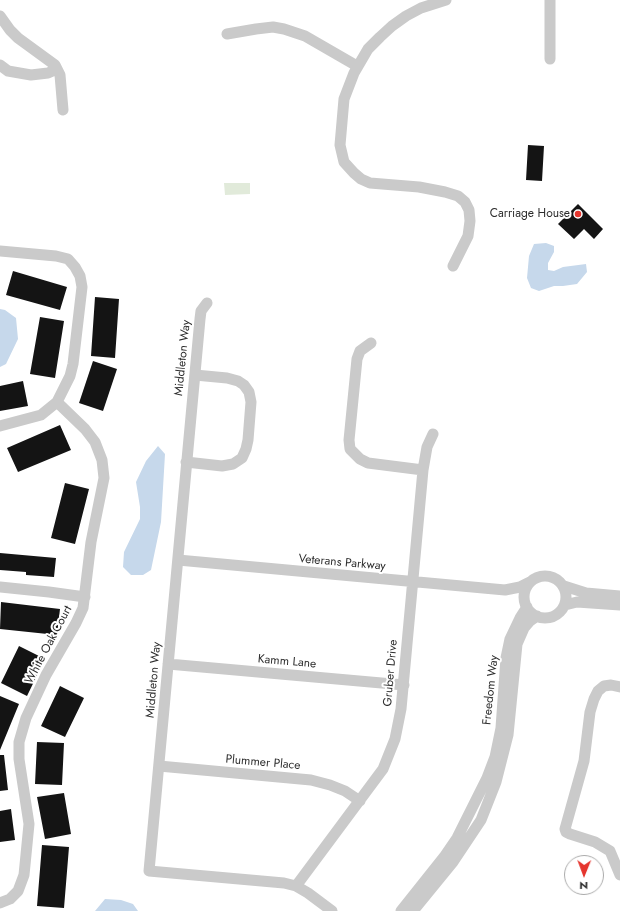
<!DOCTYPE html>
<html>
<head>
<meta charset="utf-8">
<style>
  body { margin:0 }
  #map { position:relative; width:620px; height:911px; overflow:hidden; background:#fff; font-family:Jost,sans-serif }
  canvas { display:block }
  .north { position:absolute; left:564px; top:855px; width:40px; height:40px; box-sizing:border-box; background:#fff; border:1px solid #ababab; border-radius:50%; rotate:181deg; font-size:11px; font-weight:700; line-height:16px; text-align:center; color:#2d2d2d }
  .north::after { content:''; display:block; margin:auto; width:14px; height:18px; background:#e5352e; clip-path:polygon(50% 0,100% 100%,50% 72%,0 100%) }
</style>
</head>
<body>
<div id="map">
<canvas width="620" height="911"></canvas>
<div class="north">N</div>
</div>
<script>
const context = document.querySelector('canvas').getContext('2d');
context.lineJoin = 'round';
function fill(path, color) { context.fillStyle = color; context.fill(path, 'evenodd'); }
const shape = rows => new Path2D(rows.map(r => 'M' + r).join(''));
function stroke(path, color, width, dash) { context.strokeStyle = color; context.lineWidth = width; context.lineCap = dash ? 'butt' : 'round'; context.setLineDash(dash || []); context.stroke(path); }
function write(font, color, halo, rows, align = 'center') {
  context.font = font + ' Jost,sans-serif'; context.lineWidth = 4; context.setLineDash([]); context.textBaseline = 'middle'; context.strokeStyle = halo; context.fillStyle = color; for (const [text, x, y, turn = 0] of rows) {
    context.save(); context.translate(x, y); context.rotate((+turn || 0) * Math.PI / 180); context.textAlign = isNaN(turn) ? turn : align; if (halo) context.strokeText(text, 0, 0); context.fillText(text, 0, 0); context.restore();
  }
}
const green = shape([
  [224,183,250,183,250,194,225,195]
]);
const water = shape([
  [546,243,554,246,554,252,548,263,548,270,554,271,563,267,586,264,587,272,577,284,563,286,554,286,539,291,531,288,527,278,529,256,534,244],
  [0,309,5,310,16,318,18,339,6,364,0,367],
  [158,446,165,454,161,522,151,570,143,575,131,575,123,567,124,552,140,519,140,507,136,482,146,461],
  [105,899,121,900,133,904,138,911,95,911]
]);
const building = shape([
  [528,145,544,146,542,181,526,180],
  [578,204,603,229,594,239,584,229,574,239,558,224],
  [13,271,67,287,60,310,6,295],
  [95,297,119,299,115,358,91,356],
  [40,317,64,321,55,378,30,374],
  [93,361,117,369,103,411,79,403],
  [23,381,28,406,0,411,0,386],
  [60,425,71,450,18,472,7,448],
  [65,483,89,489,75,544,51,538],
  [0,553,56,558,54,577,26,575,26,572,0,570],
  [1,602,60,609,57,635,0,629],
  [19,646,45,659,27,696,1,683],
  [60,686,84,698,65,737,41,726],
  [0,696,19,704,0,750],
  [37,742,64,743,62,785,35,784],
  [0,755,4,755,8,790,0,791],
  [64,793,71,834,45,839,37,797],
  [11,809,15,840,0,842,0,811],
  [42,845,69,847,64,908,37,906]
]);
const minor = shape([
  [446,0,421,8,406,16,392,26,380,37,368,49,354,73,344,99,340,145,344,162,354,173,361,179,370,183,419,187,445,192,458,196,465,202,469,210,470,221,468,236,453,266],
  [550,0,550,59],
  [0,16,10,30,18,38,55,65,60,75,63,110],
  [227,34,256,29,273,27,284,29,305,36,357,66],
  [0,65,8,71,31,75,48,73,57,69],
  [0,251,56,256,68,259,75,267,80,276,82,287,73,364,70,376,57,402,41,415,0,426],
  [207,303,201,311,200,319,149,871,284,883,296,886,308,893,332,911],
  [371,343,360,351,357,359,349,440,350,449,360,459,368,463,423,470],
  [186,462,222,466,233,464,242,458,246,449,248,440,251,402,249,392,244,385,238,381,227,378,195,375],
  [178,560,505,590,520,587,530,582],
  '524 597a21 21 0 1 1 42 0a21 21 0 1 1-42 0Z',
  [564,586,586,593,620,596],
  [0,587,49,592,85,597],
  [565,605,577,602,620,605],
  [168,664,404,685],
  [620,687,611,685,604,686,598,691,594,699,590,712,584,761,565,829,566,832,570,834,595,842,610,851,620,875],
  [159,766,311,780,330,785,345,791,360,801],
  [296,886,383,769,395,739,401,709,423,470,427,447,433,434],
  [0,903,10,899,18,891,24,875,29,824,19,759,19,742,26,718,46,675,76,623,83,608,91,542,104,478,102,460,95,442,85,429,57,402],
  [401,911,444,857,457,838,487,778,495,757,501,728,506,658,510,639,520,618,527,607],
  [413,911,453,862,481,820,496,782,508,735,517,644,524,628,530,621,537,616]
]);
const markers = [
  [578,214,4,"#e5352e"]
];
const poiNames = [
  ["Carriage House",570,214]
];
const streetNames = [
  ["Middleton Way",183,358,-84],
  ["Veterans Parkway",342,563,5],
  ["White Oak Court",49,645,-62],
  ["Kamm Lane",287,662,5],
  ["Gruber Drive",391,673,-85],
  ["Middleton Way",154,680,-85],
  ["Freedom Way",491,690,-84],
  ["Plummer Place",263,763,5]
];
fill(green, '#e1eada');
fill(water, '#c6d8eb');
fill(building, '#141414');
stroke(minor, '#cacaca', 11);
for (const [x, y, r, color] of markers) { const dot = new Path2D(); dot.arc(x, y, r, 0, 2 * Math.PI); context.fillStyle = color; context.fill(dot); stroke(dot, '#fff', 1.5); }
write('12px', '#2d2d2d', '#fff', poiNames, 'right');
write('12px', '#2d2d2d', '#fff', streetNames);
</script>
</body>
</html>
